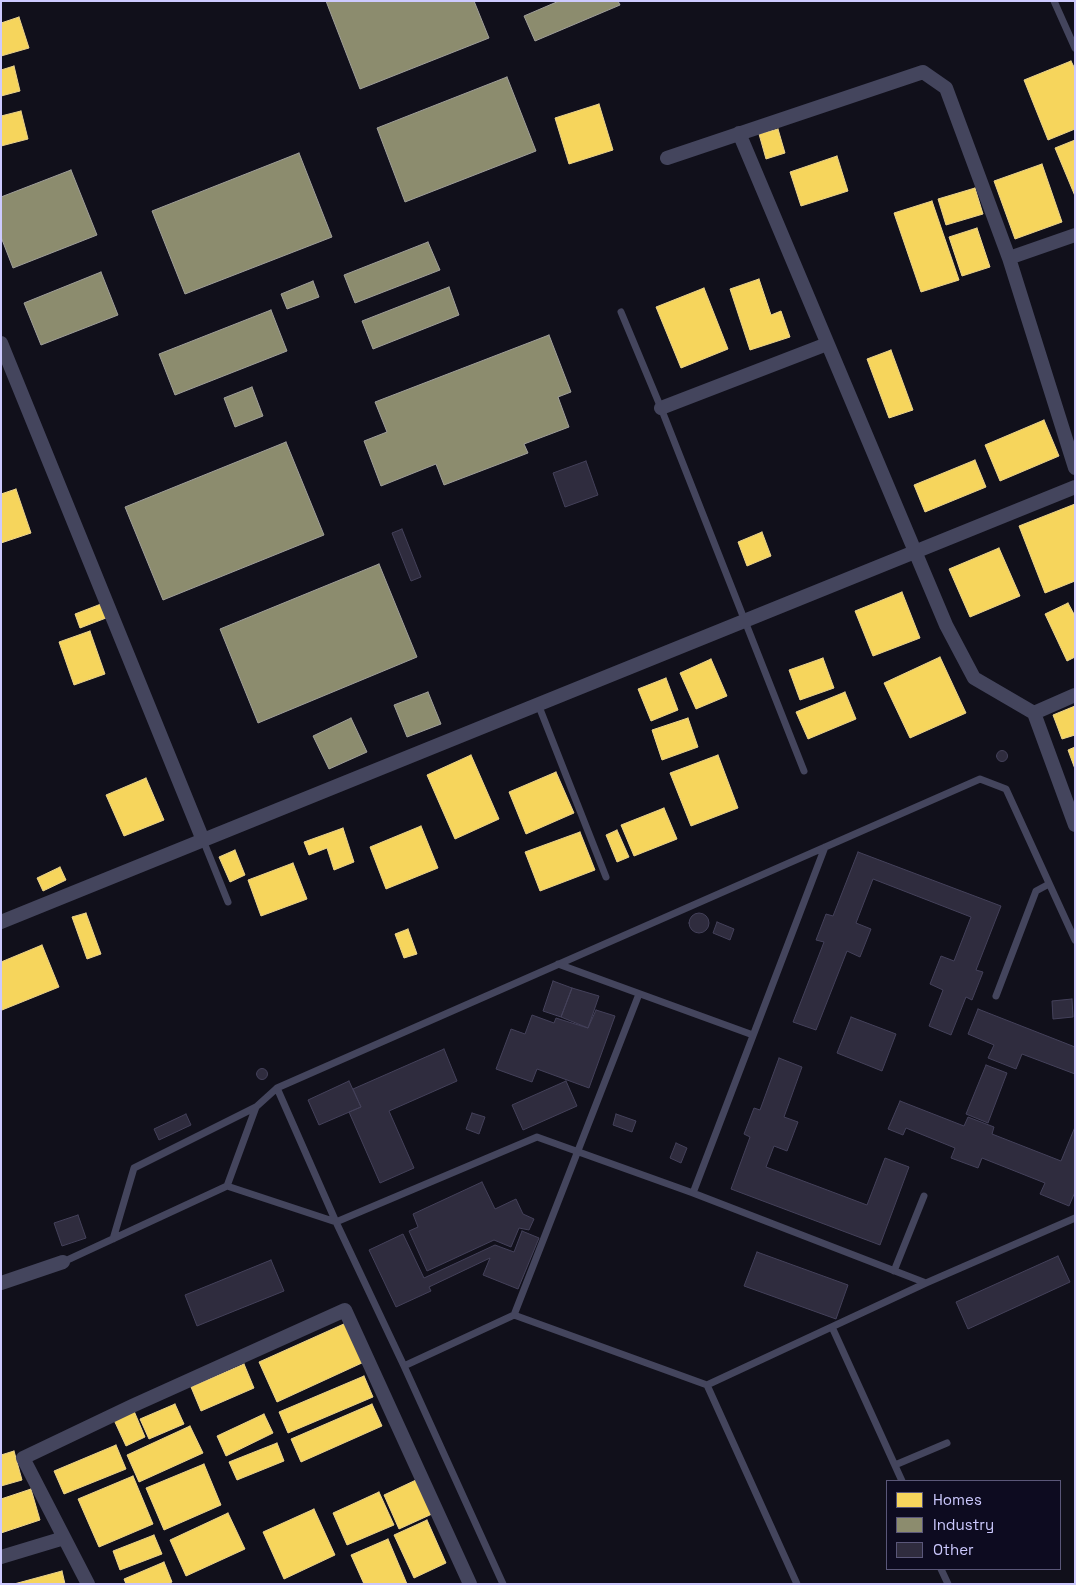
<!DOCTYPE html>
<html>
<head>
<meta charset="utf-8">
<style>
  body { margin:0 }
  #map { position:relative; width:1076px; height:1585px; overflow:hidden; background:#11101b; font-family:"Space Grotesk",sans-serif }
  canvas { display:block }
  .frame { position:absolute; inset:0; border:2px solid #cdcaff; pointer-events:none }
  .legend { position:absolute; left:886px; top:1480px; width:175px; height:90px; box-sizing:border-box; background:#0d0b20; border:1px solid #5a5779; margin:0; padding:6px 9px; list-style:none; font-size:15px; color:#cdcaff }
  .legend li { display:flex; align-items:center; gap:10px; height:25px }
  .legend b { width:25px; border:1px solid #5a5779 }
</style>
</head>
<body>
<div id="map">
<canvas width="1076" height="1585"></canvas>
<div class="frame"></div>
<ul class="legend">
<li><b style="height:14px;background:#f6d55c"></b>Homes</li>
<li><b style="height:14px;background:#8c8c6e"></b>Industry</li>
<li><b style="height:14px;background:#2f2c3e"></b>Other</li>
</ul>
</div>
<script>
const context = document.querySelector('canvas').getContext('2d');
context.lineJoin = 'round';
function fill(path, color) { context.fillStyle = color; context.fill(path, 'evenodd'); }
const shape = rows => new Path2D(rows.map(r => 'M' + r).join(''));
function stroke(path, color, width, dash) { context.strokeStyle = color; context.lineWidth = width; context.lineCap = dash ? 'butt' : 'round'; context.setLineDash(dash || []); context.stroke(path); }
const homes = shape([
  [19,17,29,48,1,56,1,23,19,17],
  [1071,61,1075,69,1075,129,1048,140,1024,80,1071,61],
  [14,66,20,91,1,96,1,70,14,66],
  [599,104,613,150,569,164,555,118,599,104],
  [21,111,28,139,1,146,1,116,21,111],
  [778,129,785,153,766,159,759,134,778,129],
  [1075,140,1075,196,1055,148,1075,140],
  [837,156,848,191,801,206,790,172,837,156],
  [1042,164,1062,222,1015,239,994,181,1042,164],
  [975,188,983,214,946,225,938,199,975,188],
  [932,201,959,280,921,292,894,213,932,201],
  [977,228,990,267,962,276,949,237,977,228],
  [759,279,771,315,781,311,790,337,750,350,730,289,759,279],
  [704,288,728,349,681,368,656,307,704,288],
  [891,350,913,410,889,418,867,359,891,350],
  [1044,420,1059,456,1000,481,985,445,1044,420],
  [975,460,986,487,925,512,914,485,975,460],
  [16,489,31,533,1,543,1,494,16,489],
  [1075,504,1075,581,1045,593,1019,526,1075,504],
  [762,532,771,556,747,566,738,542,762,532],
  [999,548,1020,596,970,617,949,569,999,548],
  [902,592,920,638,873,656,855,611,902,592],
  [1068,603,1075,616,1075,657,1067,661,1045,614,1068,603],
  [101,604,106,618,80,628,75,614,101,604],
  [90,631,105,674,74,685,59,642,90,631],
  [940,657,966,713,910,738,884,683,940,657],
  [823,658,834,688,800,700,789,670,823,658],
  [711,659,727,696,696,709,680,673,711,659],
  [666,678,678,710,651,721,638,689,666,678],
  [845,692,856,719,808,739,796,712,845,692],
  [1075,706,1075,735,1062,739,1053,715,1075,706],
  [688,718,698,747,662,760,652,730,688,718],
  [1075,747,1075,769,1068,750,1075,747],
  [471,755,499,819,455,839,427,775,471,755],
  [718,755,738,808,691,826,670,773,718,755],
  [556,772,574,813,526,834,509,792,556,772],
  [146,778,164,820,124,836,106,795,146,778],
  [664,808,677,839,634,856,621,825,664,808],
  [421,826,438,868,386,889,370,847,421,826],
  [343,828,354,862,334,870,327,848,309,855,304,842,343,828],
  [617,830,629,857,617,862,606,835,617,830],
  [580,832,595,870,540,891,525,852,580,832],
  [235,850,245,875,230,882,219,857,235,850],
  [293,863,307,899,261,916,248,880,293,863],
  [60,867,66,880,43,891,37,878,60,867],
  [86,913,101,954,87,959,72,917,86,913],
  [408,929,417,954,404,958,395,934,408,929],
  [42,945,59,987,2,1010,1,962,42,945],
  [346,1323,364,1362,277,1402,259,1362,346,1323],
  [244,1364,254,1388,201,1411,191,1387,244,1364],
  [364,1376,373,1397,288,1433,279,1412,364,1376],
  [175,1404,184,1424,149,1439,140,1419,175,1404],
  [372,1404,382,1426,301,1462,291,1439,372,1404],
  [134,1411,145,1437,126,1446,114,1420,134,1411],
  [264,1414,273,1433,226,1456,217,1436,264,1414],
  [190,1426,203,1453,139,1482,127,1455,190,1426],
  [277,1443,284,1461,237,1480,229,1462,277,1443],
  [116,1445,126,1469,64,1494,54,1471,116,1445],
  [14,1451,22,1480,1,1486,1,1455,14,1451],
  [204,1464,221,1505,164,1530,146,1488,204,1464],
  [133,1476,153,1524,99,1547,78,1499,133,1476],
  [416,1480,432,1514,399,1529,384,1495,416,1480],
  [31,1489,40,1520,1,1533,1,1499,31,1489],
  [379,1492,394,1525,347,1545,333,1513,379,1492],
  [314,1509,335,1555,284,1579,263,1532,314,1509],
  [228,1513,245,1549,186,1576,170,1540,228,1513],
  [427,1520,446,1563,414,1578,394,1535,427,1520],
  [154,1535,162,1554,120,1570,113,1551,154,1535],
  [388,1539,407,1584,364,1584,351,1555,388,1539],
  [164,1562,172,1582,168,1584,126,1584,124,1579,164,1562],
  [62,1571,65,1584,14,1584,62,1571]
]);
const industry = shape([
  [326,1,474,1,489,38,360,89,326,1],
  [559,1,618,1,620,5,535,41,524,16,559,1],
  [507,77,536,151,405,202,377,128,507,77],
  [299,153,332,237,185,294,152,211,299,153],
  [71,170,97,235,13,268,1,237,1,197,71,170],
  [428,242,440,270,355,303,344,275,428,242],
  [101,272,118,315,41,345,24,303,101,272],
  [313,281,319,297,287,309,281,294,313,281],
  [449,287,459,315,373,349,362,321,449,287],
  [271,310,287,351,175,395,159,354,271,310],
  [549,335,571,392,558,397,569,427,524,444,528,453,444,485,436,464,381,486,364,441,387,432,375,402,549,335],
  [252,387,263,416,235,427,224,398,252,387],
  [286,442,324,535,163,600,125,507,286,442],
  [379,564,417,657,258,723,220,629,379,564],
  [428,692,441,724,407,737,394,705,428,692],
  [351,718,367,752,329,769,313,736,351,718]
]);
const building = shape([
  [586,461,598,495,565,507,553,473,586,461],
  [402,529,421,577,411,581,392,533,402,529],
  '996.5 756a5.5 5.5 0 1 1 11 0a5.5 5.5 0 1 1-11 0Z',
  [858,852,1001,906,976,970,983,972,972,1000,966,997,951,1035,929,1026,943,990,930,984,941,956,954,961,971,917,873,879,856,923,871,929,860,957,847,951,816,1030,793,1022,824,942,816,940,826,914,833,916,858,852],
  '689 923a10 10 0 1 1 20 0a10 10 0 1 1-20 0Z',
  [717,922,734,929,730,940,713,933,717,922],
  [553,981,572,988,561,1017,543,1011,553,981],
  [572,988,599,996,588,1028,561,1017,572,988],
  [1072,999,1073,1017,1053,1019,1052,1001,1072,999],
  [978,1009,1075,1047,1075,1074,1022,1054,1016,1069,988,1058,994,1045,968,1034,978,1009],
  [596,1010,615,1016,589,1088,537,1069,532,1082,496,1069,511,1029,525,1034,532,1015,554,1023,556,1018,588,1028,596,1010],
  [851,1017,896,1034,882,1071,837,1053,851,1017],
  [444,1049,457,1081,389,1111,414,1168,380,1183,349,1112,361,1107,353,1089,444,1049],
  [779,1058,802,1067,784,1117,798,1122,787,1151,774,1146,766,1167,867,1205,885,1158,909,1167,880,1245,731,1189,750,1137,744,1134,754,1108,760,1110,779,1058],
  [986,1065,1007,1073,988,1123,966,1114,986,1065],
  '256.5 1074a5.5 5.5 0 1 1 11 0a5.5 5.5 0 1 1-11 0Z',
  [349,1081,361,1107,319,1125,308,1100,349,1081],
  [566,1081,577,1106,523,1130,512,1105,566,1081],
  [900,1101,964,1126,968,1117,994,1127,992,1134,1061,1161,1075,1127,1075,1192,1069,1206,1040,1194,1045,1183,982,1158,978,1168,951,1158,955,1148,906,1128,903,1135,888,1129,900,1101],
  [472,1113,485,1117,479,1134,466,1129,472,1113],
  [186,1114,191,1125,159,1140,154,1129,186,1114],
  [616,1114,636,1121,632,1132,613,1125,616,1114],
  [676,1143,687,1148,681,1163,670,1158,676,1143],
  [482,1182,495,1209,516,1199,523,1214,534,1219,529,1230,519,1228,511,1247,494,1240,427,1271,409,1231,418,1227,413,1214,482,1182],
  [78,1215,86,1238,62,1246,54,1223,78,1215],
  [522,1231,539,1238,518,1289,483,1275,490,1258,429,1287,431,1291,396,1307,369,1250,403,1234,424,1278,495,1245,514,1252,522,1231],
  [757,1252,848,1285,836,1319,744,1286,757,1252],
  [1058,1256,1070,1282,968,1329,956,1302,1058,1256],
  [271,1260,284,1291,197,1326,185,1295,271,1260]
]);
const service = shape([
  [1054,1,1075,48],
  [621,312,661,408,804,771],
  [538,704,606,877],
  [203,840,228,902],
  [558,964,753,1035],
  [996,996,1036,891,1049,884],
  [277,1088,336,1222,404,1366,503,1584],
  [227,1186,256,1107,277,1088,980,779,1006,789,1075,940],
  [693,1193,825,847],
  [113,1239,134,1168,256,1107],
  [63,1262,227,1186,336,1222,537,1137,693,1193,926,1283],
  [894,1271,924,1196],
  [514,1315,707,1385,926,1283,1075,1218],
  [832,1327,902,1481],
  [404,1366,514,1315,639,994],
  [707,1385,797,1584],
  [895,1465,947,1443],
  [941,1569,948,1584]
]);
const minor = shape([
  [739,133,946,625,974,678,1034,713,1075,825],
  [667,158,923,72,946,88,1009,258,1075,468],
  [1009,258,1075,235],
  [1,343,203,840],
  [661,408,827,344],
  [1034,713,1075,695],
  [1,922,1075,487],
  [1,1283,63,1262],
  [1,1557,64,1538],
  [88,1584,23,1458,132,1406,345,1310,470,1584]
]);
fill(homes, '#f6d55c');
stroke(homes, '#ead28d', 1);
fill(industry, '#8c8c6e');
stroke(industry, '#a09f9a', 1);
fill(building, '#2f2c3e');
stroke(building, '#44415a', 1);
stroke(service, '#44455d', 7);
stroke(minor, '#44455d', 14);
</script>
</body>
</html>
